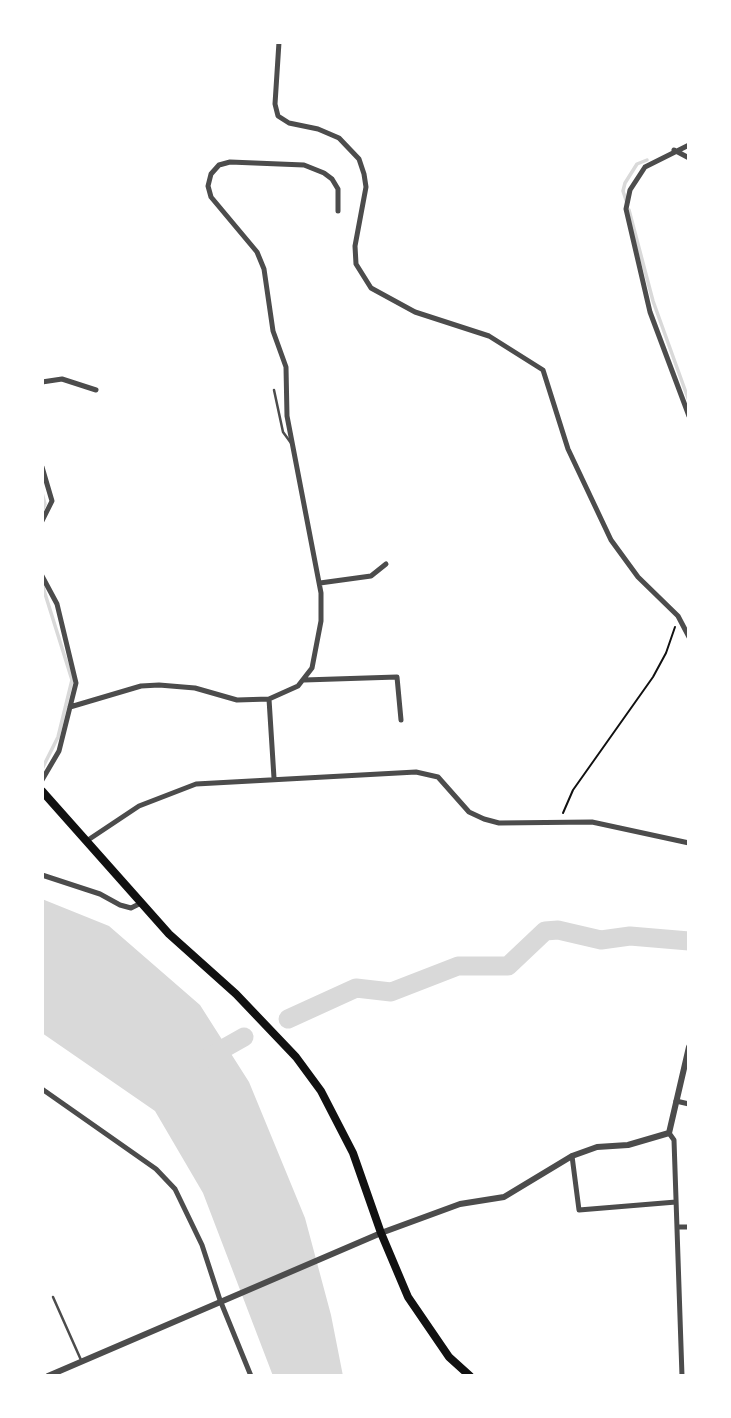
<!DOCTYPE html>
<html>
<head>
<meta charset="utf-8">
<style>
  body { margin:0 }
  #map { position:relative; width:731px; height:1418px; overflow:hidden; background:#fff; font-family:Overpass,sans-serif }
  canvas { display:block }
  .frame { position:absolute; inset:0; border:44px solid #fff; pointer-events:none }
</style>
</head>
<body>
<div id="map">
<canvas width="731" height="1418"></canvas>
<div class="frame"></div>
</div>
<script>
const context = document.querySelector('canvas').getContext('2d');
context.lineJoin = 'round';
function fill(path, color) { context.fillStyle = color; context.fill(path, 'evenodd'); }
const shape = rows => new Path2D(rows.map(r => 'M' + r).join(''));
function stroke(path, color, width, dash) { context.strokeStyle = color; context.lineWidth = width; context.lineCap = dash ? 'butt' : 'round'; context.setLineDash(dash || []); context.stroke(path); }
const water = shape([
  [42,899,109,926,200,1005,249,1082,305,1218,331,1315,343,1376,273,1376,203,1193,155,1111,42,1033]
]);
const stream = shape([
  [627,203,623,191,625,183,637,164,647,160],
  [629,210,653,301,689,401],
  [42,493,45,504,42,511],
  [42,584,72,680,58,737,42,769]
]);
const river = shape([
  [288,1019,356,988,391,992,458,966,508,966,545,931,558,930,601,940,630,936,689,941],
  [205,1059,244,1037]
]);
const path = shape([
  [563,813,573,790,653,677,666,653,675,627]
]);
const service = shape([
  [274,390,283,432,291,443],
  [53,1297,81,1360]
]);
const minor = shape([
  [279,42,275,104,278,116,289,123,318,129,339,138,359,159,364,174,366,187,355,246,356,264,371,288,415,312,489,336,543,370,568,449,611,540,638,577,678,616,689,637],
  [689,145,645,167,630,190,626,209,650,312,689,416],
  [674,150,689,158],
  [42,382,62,379,96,390],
  [42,467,52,501,42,521],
  [42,576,57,604,76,683,59,751,42,780],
  [320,583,371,576,386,564],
  [304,680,397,677,401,720],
  [269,699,274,778],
  [70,707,141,686,159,685,195,688,237,700,269,699,298,686,312,668,321,621,321,593,287,416,286,367,273,331,264,269,257,252,211,197,208,186,211,174,219,165,230,162,304,165,324,173,332,179,338,189,338,211],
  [88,840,139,806,196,784,416,772,438,777,469,812,484,819,499,823,592,822,689,843],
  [42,875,100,894,120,905,131,908,141,903],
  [42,1089,156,1169,175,1189,202,1245,220,1300,251,1376],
  [676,1101,689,1104],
  [669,1133,674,1140,682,1376],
  [572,1156,579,1210,676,1202],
  [678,1227,689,1227]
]);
const tertiary = shape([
  [48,1376,381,1233,460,1204,504,1197,572,1156,597,1147,628,1145,669,1133,689,1047]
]);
const primary = shape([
  [42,791,169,934,236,994,296,1057,321,1091,353,1153,381,1233,408,1297,449,1357,470,1376]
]);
fill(water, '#d9d9d9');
stroke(stream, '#d9d9d9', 3.5);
stroke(river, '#d9d9d9', 19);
stroke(path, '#111', 2);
stroke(service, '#4c4c4c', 2.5);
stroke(minor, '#4c4c4c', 5);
stroke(tertiary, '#4c4c4c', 6);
stroke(primary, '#111', 8);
</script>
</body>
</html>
